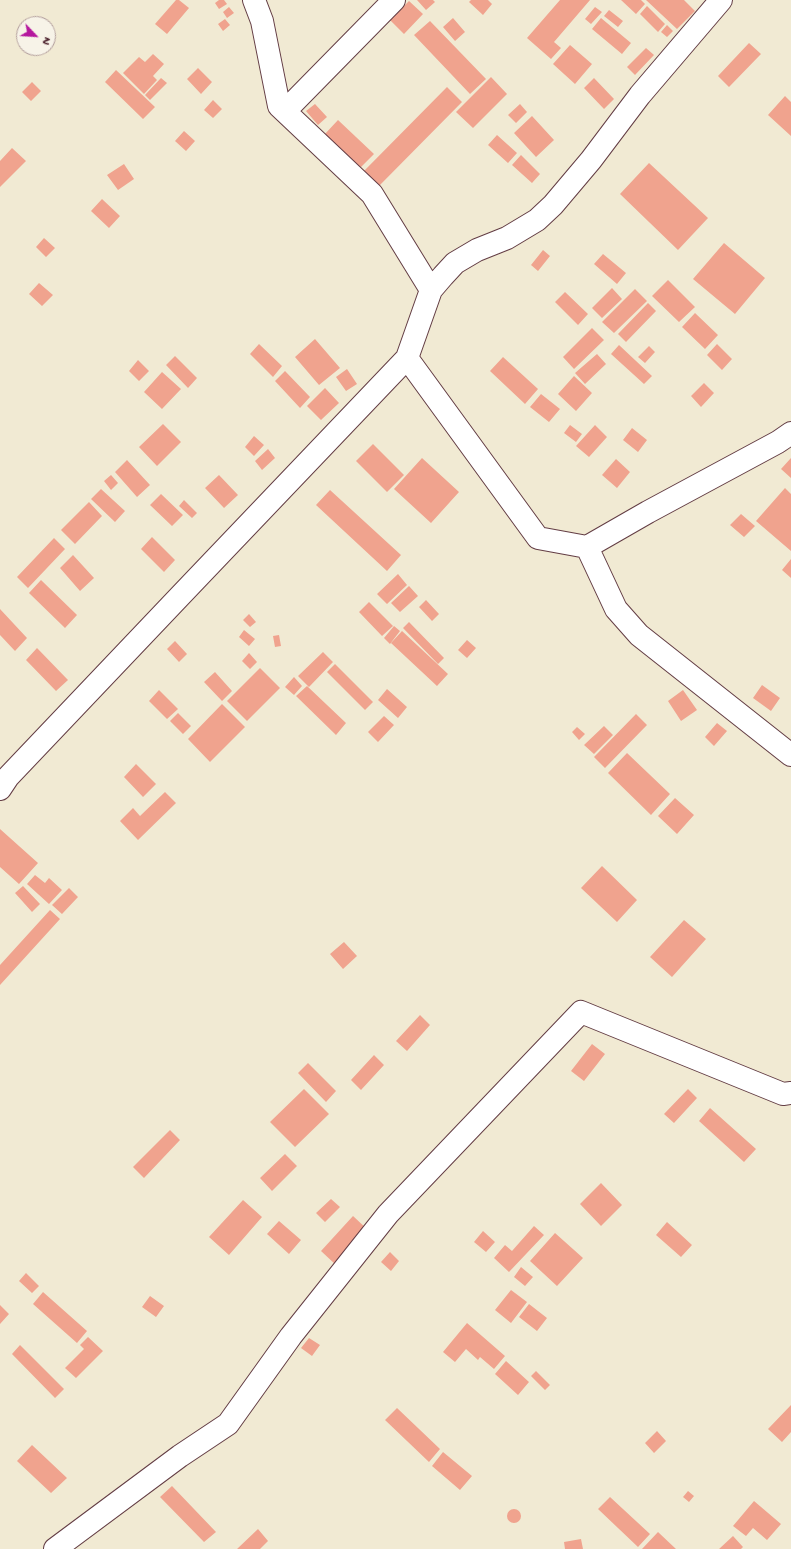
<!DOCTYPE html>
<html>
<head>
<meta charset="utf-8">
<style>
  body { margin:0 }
  #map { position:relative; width:791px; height:1549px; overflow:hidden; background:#f1ead3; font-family:"Gochi Hand",sans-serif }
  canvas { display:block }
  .north { position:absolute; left:16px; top:16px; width:40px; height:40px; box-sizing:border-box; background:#f7f3e8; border:1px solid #b29e9c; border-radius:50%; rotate:115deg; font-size:11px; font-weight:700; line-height:16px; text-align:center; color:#4a1f2b }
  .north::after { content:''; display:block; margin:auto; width:14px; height:18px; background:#b5179e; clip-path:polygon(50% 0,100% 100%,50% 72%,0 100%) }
</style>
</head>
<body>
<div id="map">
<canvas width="791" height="1549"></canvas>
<div class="north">N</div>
</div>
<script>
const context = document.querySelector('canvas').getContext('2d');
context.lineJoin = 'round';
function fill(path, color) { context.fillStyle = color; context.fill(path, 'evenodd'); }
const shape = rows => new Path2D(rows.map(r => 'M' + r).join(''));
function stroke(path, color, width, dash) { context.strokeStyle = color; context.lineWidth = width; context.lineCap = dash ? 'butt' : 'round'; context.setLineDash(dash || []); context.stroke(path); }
const building = shape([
  [176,0,179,0,189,8,167,34,155,24],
  [219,0,224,0,227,4,219,9,215,3],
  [417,0,433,0,435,2,426,10],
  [471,0,488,0,492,4,483,15,469,2],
  [560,0,590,0,554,42,561,48,551,59,527,38],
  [621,0,641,0,645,4,636,14],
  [646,0,684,0,695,11,677,29],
  [409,1,423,14,404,34,390,20],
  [647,6,665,24,658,32,640,14],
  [229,7,234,13,227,18,223,12],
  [595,7,602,12,591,24,585,19],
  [609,10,623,21,618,27,604,16],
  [453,18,465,32,455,41,443,27],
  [601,18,631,43,622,54,592,29],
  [225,19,230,25,223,31,218,24],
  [430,21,486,79,470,94,414,35],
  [667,25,673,31,667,37,661,32],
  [749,43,761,54,729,87,718,76],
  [570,45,592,64,575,84,553,64],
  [646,48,654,55,635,75,627,67],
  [153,54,164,64,153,76,157,80,144,94,123,73,139,57,145,62],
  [198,68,212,82,201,94,187,79],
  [116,70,155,107,143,119,105,82],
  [491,77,507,94,473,128,456,112],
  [161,78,167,83,150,100,145,95],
  [594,78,614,99,604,109,584,88],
  [32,82,41,91,31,101,22,92],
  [447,87,462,102,379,186,364,171],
  [785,96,791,102,791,136,768,115],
  [213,100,222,109,213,118,204,110],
  [315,104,327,117,318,125,306,111],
  [520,104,527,112,516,123,508,115],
  [532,116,554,140,536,157,514,133],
  [338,120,374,154,360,168,324,135],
  [184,131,195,141,186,151,175,141],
  [497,135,517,153,508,163,488,145],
  [12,148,26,161,0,187,0,161],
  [521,155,540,174,532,183,512,165],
  [649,163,708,218,678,250,620,194],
  [124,164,134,179,118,190,107,175],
  [102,199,120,216,109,228,91,211],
  [44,238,55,248,46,257,36,247],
  [724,243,765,278,735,314,693,279],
  [543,250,550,256,538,271,531,265],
  [603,254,626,273,617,284,594,264],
  [668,280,695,307,679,322,652,296],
  [39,283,53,295,42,306,29,294],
  [612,288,622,299,602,318,592,308],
  [635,289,647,301,614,333,602,322],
  [565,292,588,314,578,325,555,302],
  [648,303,656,311,626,342,618,334],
  [695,313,718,335,705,349,682,327],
  [592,328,604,340,574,369,563,357],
  [315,339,340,368,319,385,295,357],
  [259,344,282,366,273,377,250,354],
  [717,344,732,359,722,370,707,355],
  [619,345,652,376,644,384,611,354],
  [649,346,655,352,645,363,638,357],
  [597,354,606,364,585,384,575,373],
  [175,356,197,378,188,388,166,365],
  [503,357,538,389,525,404,490,371],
  [138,360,149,371,139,381,129,371],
  [347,369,357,384,346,391,336,377],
  [285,371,310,397,300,408,275,381],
  [162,372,181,389,162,409,144,392],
  [574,376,592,393,576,411,558,394],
  [704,383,714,393,701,407,691,396],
  [325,388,339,403,321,420,307,406],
  [541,394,560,409,549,422,530,407],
  [163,424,181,442,157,466,139,447],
  [570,425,582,434,576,442,564,433],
  [595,425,607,437,589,457,576,446],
  [632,428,647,440,638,452,623,440],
  [254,436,264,445,254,456,245,447],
  [373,444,404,475,387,492,356,461],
  [268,449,275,458,262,470,255,461],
  [422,458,459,492,431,523,394,489],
  [791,458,791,478,781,469],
  [616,459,630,472,617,488,602,475],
  [127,460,150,485,137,497,115,472],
  [111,475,118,483,111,490,104,481],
  [219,475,238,495,224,508,205,488],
  [785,488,791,494,791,551,756,521],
  [101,489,125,511,115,522,91,499],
  [330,490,401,555,387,571,316,505],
  [161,494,183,515,172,526,150,505],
  [184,500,197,513,192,518,179,506],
  [89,502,102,516,75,544,61,530],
  [741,514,755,526,744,537,730,525],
  [152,537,175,560,164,572,141,549],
  [54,538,65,549,28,588,17,577],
  [73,555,94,578,80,591,60,568],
  [791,559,791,578,782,570],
  [398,574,407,585,387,604,377,594],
  [41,580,77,615,65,628,29,593],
  [409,586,418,596,400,612,391,603],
  [426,600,439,614,432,621,419,607],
  [369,602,393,626,382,636,359,612],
  [0,609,27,638,15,651,0,635],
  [249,614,256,622,250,627,243,620],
  [409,622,444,658,438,664,403,628],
  [394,626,400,631,390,644,384,638],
  [244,630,255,639,249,646,239,637],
  [402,631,448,674,437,686,391,643],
  [279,635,281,646,275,647,273,636],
  [467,640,476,648,467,658,458,650],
  [175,641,187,654,179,662,167,649],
  [37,648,68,680,56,691,26,660],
  [323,652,333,662,309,687,298,676],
  [249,653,257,662,250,669,242,661],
  [335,664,373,702,365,710,327,672],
  [260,668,280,688,247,721,227,701],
  [215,672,232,691,222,701,204,682],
  [294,677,302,686,294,695,285,687],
  [762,685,780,698,771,711,753,698],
  [307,686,346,723,336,735,296,696],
  [387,689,407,707,398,718,378,700],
  [159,690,178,709,167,719,149,701],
  [683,690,697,710,681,721,668,701],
  [222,704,245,727,210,762,188,739],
  [178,713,191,726,183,734,170,721],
  [636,714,647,725,605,768,594,757],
  [384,716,394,725,378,742,368,732],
  [717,723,727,731,714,746,705,737],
  [604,726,613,735,594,754,584,745],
  [577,727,585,734,579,740,572,732],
  [627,753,670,794,651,815,608,773],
  [136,764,156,784,143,797,124,777],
  [165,792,176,803,138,840,120,821,133,808,140,816],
  [675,798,694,815,677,834,658,816],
  [0,829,38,863,19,884,0,867],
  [602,866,637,900,617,922,581,888],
  [35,875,45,883,49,878,62,890,49,904,27,884],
  [23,886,40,904,32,912,15,893],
  [69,888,78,897,62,914,52,905],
  [50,910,60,919,0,985,0,965],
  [684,920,706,939,672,977,650,957],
  [344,942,357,956,343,969,330,954],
  [420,1015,430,1025,407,1051,396,1041],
  [592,1044,605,1054,584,1081,571,1071],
  [374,1055,384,1065,361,1090,351,1080],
  [308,1063,336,1091,326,1102,298,1073],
  [304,1089,329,1114,295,1147,270,1122],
  [688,1089,697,1098,674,1123,664,1114],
  [710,1108,756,1149,744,1162,699,1121],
  [170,1130,180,1140,144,1178,133,1167],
  [285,1154,297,1166,272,1191,260,1178],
  [601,1183,622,1205,601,1226,580,1204],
  [331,1199,340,1207,325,1222,316,1213],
  [243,1200,262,1217,229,1255,209,1237],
  [353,1216,368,1230,336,1265,321,1251],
  [279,1221,301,1240,289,1254,267,1234],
  [667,1222,692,1245,681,1257,656,1235],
  [534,1226,544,1235,509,1272,494,1258,505,1245,512,1251],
  [483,1231,495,1242,486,1252,474,1242],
  [555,1233,583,1258,557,1286,530,1261],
  [390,1252,399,1261,391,1271,381,1262],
  [521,1267,533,1277,525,1286,514,1277],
  [26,1273,39,1286,32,1293,19,1281],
  [511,1290,527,1302,511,1323,495,1310],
  [43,1292,87,1331,77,1343,33,1304],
  [150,1296,164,1306,156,1317,142,1307],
  [529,1304,547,1318,537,1331,519,1317],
  [0,1305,9,1314,0,1324],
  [467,1323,505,1356,494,1369,480,1357,478,1360,466,1349,455,1362,443,1352],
  [88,1337,103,1351,76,1378,65,1368,84,1349,80,1345],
  [309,1338,320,1345,312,1356,301,1348],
  [20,1345,64,1389,55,1398,12,1354],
  [506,1361,529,1382,518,1395,495,1374],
  [536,1371,550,1385,545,1390,531,1376],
  [791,1405,791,1432,782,1442,768,1429],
  [397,1408,440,1449,429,1462,385,1420],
  [657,1431,666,1441,654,1453,645,1443],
  [32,1445,67,1478,51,1493,17,1461],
  [443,1452,472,1476,460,1490,432,1466],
  [172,1486,216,1532,204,1542,160,1497],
  [688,1491,694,1496,689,1502,683,1497],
  [610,1497,650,1534,638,1547,598,1509],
  [754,1501,781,1524,767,1540,753,1528,746,1536,733,1526],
  '507 1516a7 7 0 1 1 14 0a7 7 0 1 1-14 0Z',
  [258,1529,268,1541,260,1549,237,1549],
  [658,1532,676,1549,642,1549],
  [733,1536,743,1547,741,1549,719,1549],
  [581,1539,583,1549,565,1549,564,1542]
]);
const minor = shape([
  [254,0,262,21,279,106,372,194,431,290],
  [285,111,394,0],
  [407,358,538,538,587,547,648,512,778,442,791,433],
  [587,547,616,609,639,635,791,755],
  [0,789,8,777,180,596,407,358,431,290,443,276,455,263,477,250,507,238,537,220,553,205,591,160,640,95,721,0],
  [55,1549,180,1456,228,1424,291,1336,388,1214,581,1012,783,1094,791,1093]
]);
fill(building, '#f0a38e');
stroke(minor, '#633d44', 24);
stroke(minor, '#fff', 22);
</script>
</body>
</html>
